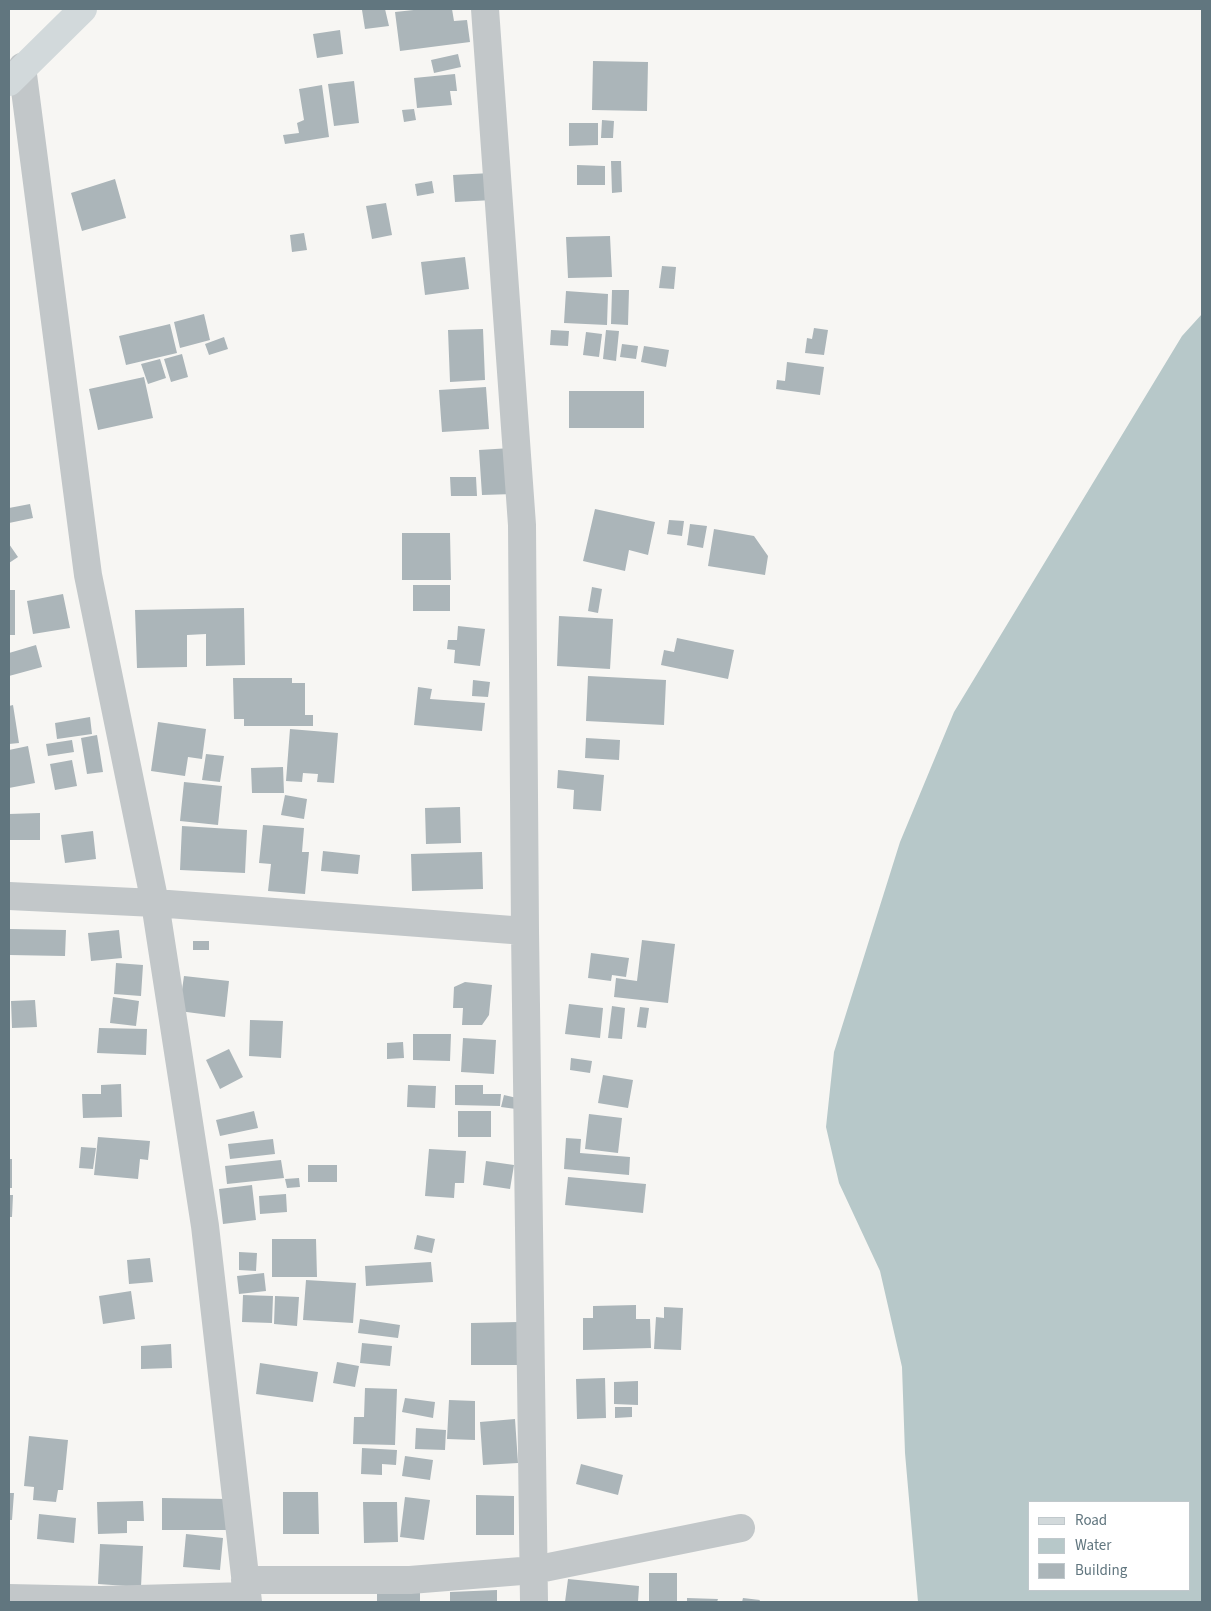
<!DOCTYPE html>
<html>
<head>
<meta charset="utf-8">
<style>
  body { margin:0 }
  #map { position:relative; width:1211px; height:1611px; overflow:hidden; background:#f7f6f3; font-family:"Source Sans 3",sans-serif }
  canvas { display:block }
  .frame { position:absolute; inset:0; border:10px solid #61767f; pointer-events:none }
  .legend { position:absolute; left:1028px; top:1501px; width:162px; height:90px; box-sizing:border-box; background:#fff; border:1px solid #c0c8cc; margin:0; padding:6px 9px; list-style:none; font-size:15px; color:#61767f }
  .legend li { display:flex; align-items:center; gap:10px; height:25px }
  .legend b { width:25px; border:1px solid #c0c8cc }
</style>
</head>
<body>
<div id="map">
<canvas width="1211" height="1611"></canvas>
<div class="frame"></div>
<ul class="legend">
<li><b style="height:6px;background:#d2d9db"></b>Road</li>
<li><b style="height:14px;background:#b7c8c9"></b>Water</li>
<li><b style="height:14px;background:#abb5b9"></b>Building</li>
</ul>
</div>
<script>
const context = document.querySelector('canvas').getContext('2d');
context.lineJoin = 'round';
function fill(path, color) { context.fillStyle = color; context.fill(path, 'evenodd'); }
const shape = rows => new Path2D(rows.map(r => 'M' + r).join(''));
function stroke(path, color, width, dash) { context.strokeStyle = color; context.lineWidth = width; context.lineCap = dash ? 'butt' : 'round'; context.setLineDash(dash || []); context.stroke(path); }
const water = shape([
  [1202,314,1202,1602,918,1602,905,1453,902,1367,880,1271,839,1183,826,1127,834,1052,900,842,954,712,1182,336],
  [1030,1502,1190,1502,1190,1590,1030,1590]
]);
const building = shape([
  [367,9,385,9,389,26,365,29,362,10],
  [423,9,452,9,454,21,467,20,470,42,400,51,395,12],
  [340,30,343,54,317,58,313,34],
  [458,54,461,67,434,73,431,60],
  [593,61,648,62,647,111,592,110],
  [455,74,457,91,450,91,452,105,417,108,414,78],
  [354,81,359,123,334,126,328,84],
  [322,85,329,137,285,144,283,135,299,133,297,123,304,120,299,89],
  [414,109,416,120,404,122,402,110],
  [602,120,614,121,613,138,601,138],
  [569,123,598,123,598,145,569,146],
  [611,161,621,161,622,192,612,193],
  [577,165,605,166,605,185,577,185],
  [491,173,493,200,455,202,453,175],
  [115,179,126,218,82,231,71,193],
  [432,181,434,193,417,196,415,184],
  [386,203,392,235,372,239,366,206],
  [304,233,307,250,292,252,290,235],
  [610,236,612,277,568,278,566,237],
  [465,257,469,289,425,295,421,262],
  [662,266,676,267,674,289,659,288],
  [612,290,629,290,628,325,611,324],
  [566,291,608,294,607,325,564,323],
  [204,314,210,340,180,348,174,322],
  [170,324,177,353,126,365,119,336],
  [814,328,828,330,824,355,805,353,807,338,812,339],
  [483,329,485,380,450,382,448,330],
  [551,330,569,331,568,346,550,345],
  [606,330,619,331,616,361,603,359],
  [586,332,602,334,599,357,583,355],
  [224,337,228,349,209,355,205,344],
  [622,344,638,346,636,359,620,357],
  [644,346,669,350,666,367,641,362],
  [182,354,188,377,171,382,164,359],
  [160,359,166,378,148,384,141,364],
  [787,362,824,367,820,395,776,389,777,380,785,381],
  [144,377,153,418,98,430,89,389],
  [486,387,489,429,442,432,439,390],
  [569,391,644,391,644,428,569,428],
  [511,448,514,494,482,495,479,450],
  [450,477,476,477,477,496,451,496],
  [30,504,33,518,9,523,9,508],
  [595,509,655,522,648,555,629,550,625,571,583,561],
  [669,520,684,521,682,536,667,534],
  [690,524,707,526,703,548,687,545],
  [714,529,754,536,768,556,765,575,708,566],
  [402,533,450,533,451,580,402,580],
  [9,544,18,557,9,563],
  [413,585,450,585,450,611,413,611],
  [592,587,602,589,598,613,588,611],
  [9,590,15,590,15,635,9,635],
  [63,594,70,628,33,634,27,601],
  [244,608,245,665,206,666,206,634,187,635,187,667,137,668,135,610],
  [559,616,613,619,610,669,557,666],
  [458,626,485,629,480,666,454,663,455,650,447,649,448,640,457,640],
  [677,638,734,650,728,679,661,665,664,650,674,652],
  [36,645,42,667,9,676,9,653],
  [588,676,666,680,664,725,586,721],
  [233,678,292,678,292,683,305,683,305,715,313,715,313,726,244,726,244,719,234,719],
  [473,680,490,682,488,697,472,696],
  [418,687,432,689,430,699,485,703,482,731,414,725],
  [13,705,19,743,9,744,9,706],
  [90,717,92,734,57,739,55,723],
  [158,722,206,729,202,759,188,757,185,776,151,771],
  [290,729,338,733,334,783,317,782,318,774,303,773,302,782,286,781],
  [97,735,103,772,87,774,81,738],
  [586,738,620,740,619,760,585,758],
  [72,740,74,752,48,756,46,744],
  [28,746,35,783,9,788,9,750],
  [206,754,224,756,220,782,202,780],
  [72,760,77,786,55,790,50,764],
  [283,767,284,793,252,793,251,768],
  [558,770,604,775,601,811,573,809,574,790,557,788],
  [184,782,222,786,218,825,180,821],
  [285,795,307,799,304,819,281,815],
  [460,807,461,843,426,844,425,808],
  [40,813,40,840,9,840,9,814],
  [263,825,304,828,302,852,309,852,305,894,268,891,271,864,259,863],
  [182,826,247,830,245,873,180,870],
  [93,831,96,859,65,863,61,835],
  [323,851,360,855,358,874,321,871],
  [482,852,483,889,412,891,411,854],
  [9,929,66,930,65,956,9,955],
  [119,930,122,958,91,961,88,933],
  [642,940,675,944,668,1003,614,997,616,978,637,981],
  [193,941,209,941,209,950,193,950],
  [591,953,629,958,626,977,612,975,611,981,588,978],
  [116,963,143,965,141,996,114,994],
  [184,976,229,981,225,1017,179,1011],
  [465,982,492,985,489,1015,482,1025,462,1025,463,1008,453,1008,454,987],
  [113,997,139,1001,136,1026,110,1023],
  [35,1000,37,1027,12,1028,11,1001],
  [569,1004,603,1008,600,1038,565,1034],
  [612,1006,625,1008,622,1039,608,1038],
  [640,1007,649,1008,646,1028,637,1027],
  [250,1020,283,1021,281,1058,249,1056],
  [99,1028,147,1029,146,1055,97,1053],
  [413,1034,451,1034,450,1061,413,1060],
  [463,1038,496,1040,494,1074,461,1072],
  [403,1042,404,1058,387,1059,387,1043],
  [229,1049,243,1077,220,1089,206,1060],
  [571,1058,592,1061,590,1073,570,1070],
  [603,1075,633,1080,628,1108,598,1103],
  [121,1084,122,1117,83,1118,82,1094,101,1094,101,1085],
  [408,1085,436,1086,435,1108,407,1107],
  [455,1085,483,1085,483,1094,501,1094,500,1106,455,1105],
  [504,1095,517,1098,516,1109,501,1107],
  [254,1111,258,1128,220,1136,216,1120],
  [458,1111,491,1111,491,1137,458,1137],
  [589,1114,622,1118,618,1153,585,1149],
  [98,1137,150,1141,148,1160,140,1159,138,1179,94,1175],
  [566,1138,581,1139,580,1153,630,1157,629,1175,564,1169],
  [273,1139,275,1154,230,1159,228,1144],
  [81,1147,96,1148,93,1169,79,1168],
  [429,1149,466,1151,464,1183,455,1183,454,1198,425,1196],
  [9,1159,12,1159,12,1188,9,1188],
  [281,1160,284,1178,227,1184,225,1166],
  [486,1161,514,1165,510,1189,483,1185],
  [308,1165,337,1165,337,1182,308,1182],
  [568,1177,646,1184,643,1213,565,1205],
  [299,1178,300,1187,287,1188,285,1179],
  [252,1185,256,1220,223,1224,219,1189],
  [286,1194,287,1212,260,1214,259,1196],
  [9,1195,13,1195,12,1217,9,1217],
  [417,1235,435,1239,432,1253,414,1249],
  [272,1239,316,1239,317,1277,272,1277],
  [239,1252,257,1253,256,1271,239,1270],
  [150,1258,153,1282,129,1284,127,1260],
  [431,1262,433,1282,366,1286,365,1266],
  [264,1273,266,1291,239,1294,237,1276],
  [306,1280,356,1283,353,1323,303,1320],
  [131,1291,135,1319,103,1324,99,1296],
  [243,1295,273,1296,272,1323,242,1322],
  [275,1296,299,1297,297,1326,274,1324],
  [636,1305,636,1319,650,1319,651,1348,583,1350,583,1318,593,1318,593,1306],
  [664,1307,683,1308,681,1350,654,1349,656,1317,664,1318],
  [360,1319,400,1325,398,1338,358,1333],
  [519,1322,518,1365,471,1365,471,1323],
  [362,1343,392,1346,390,1366,360,1363],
  [171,1344,172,1368,141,1369,141,1346],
  [337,1362,359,1366,355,1387,333,1383],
  [260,1363,318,1372,313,1402,256,1394],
  [605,1378,606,1418,577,1419,576,1379],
  [638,1381,638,1405,614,1404,614,1382],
  [365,1388,397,1389,395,1445,353,1444,354,1417,364,1417],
  [405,1398,435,1402,433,1418,402,1412],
  [449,1400,475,1401,475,1440,447,1439],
  [615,1407,632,1407,632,1417,615,1418],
  [515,1419,518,1463,483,1465,480,1422],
  [416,1428,446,1430,445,1450,415,1449],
  [29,1436,68,1440,63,1490,58,1490,56,1502,33,1500,34,1487,24,1486],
  [362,1448,397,1450,396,1465,382,1464,382,1475,361,1474],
  [405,1456,433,1460,430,1480,402,1476],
  [581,1464,623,1475,618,1495,576,1484],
  [283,1492,318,1492,319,1534,283,1534],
  [9,1493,14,1493,12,1520,9,1520],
  [476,1495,514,1496,514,1535,476,1535],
  [405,1497,430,1500,424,1540,400,1537],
  [162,1498,229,1499,229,1530,162,1530],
  [143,1501,144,1521,127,1521,127,1533,98,1534,97,1502],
  [363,1502,397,1502,398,1542,364,1543],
  [39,1514,76,1518,74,1543,37,1539],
  [186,1534,223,1538,220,1570,183,1567],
  [100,1544,143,1546,141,1587,98,1584],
  [649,1573,677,1573,677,1602,649,1602],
  [568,1579,639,1586,638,1602,565,1602],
  [497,1590,497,1602,450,1602,450,1592],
  [420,1591,420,1602,377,1602,377,1593],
  [687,1598,718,1599,717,1602,687,1602],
  [743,1598,760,1600,759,1602,742,1602]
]);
const street = shape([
  [485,9,522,525,525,931,534,1602],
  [22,67,88,575,155,903,205,1226,248,1602],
  [9,896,155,903,525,931],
  [245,1580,410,1580,534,1570,741,1528],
  [9,1598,101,1600,247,1596]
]);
const secondary = shape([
  [9,82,83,9]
]);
fill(water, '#b7c8c9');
fill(building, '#abb5b9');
stroke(street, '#c2c7c9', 28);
stroke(secondary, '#d2d9db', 28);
</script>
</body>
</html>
